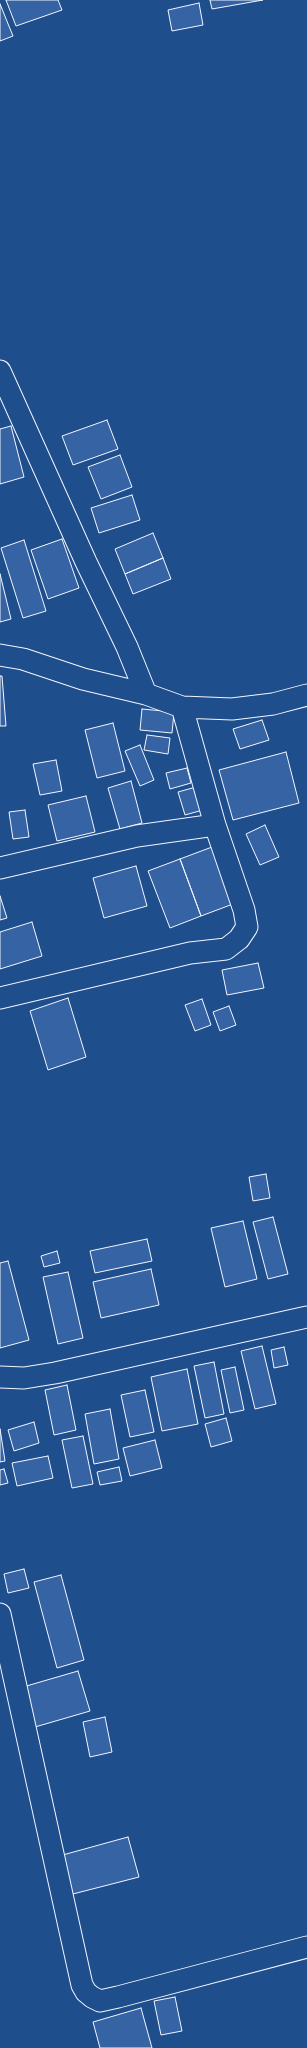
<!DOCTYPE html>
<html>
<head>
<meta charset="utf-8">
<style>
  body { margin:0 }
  canvas { display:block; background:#1f4e8c }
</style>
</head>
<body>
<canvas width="307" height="2048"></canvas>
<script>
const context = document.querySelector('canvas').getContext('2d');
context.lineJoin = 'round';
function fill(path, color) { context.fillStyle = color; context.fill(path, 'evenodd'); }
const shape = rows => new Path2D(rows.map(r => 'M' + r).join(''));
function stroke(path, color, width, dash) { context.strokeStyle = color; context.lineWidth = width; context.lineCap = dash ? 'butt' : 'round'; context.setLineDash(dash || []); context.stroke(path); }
const building = shape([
  [6,0,58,0,62,10,16,26,6,0],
  [210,0,263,0,212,9,210,0],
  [199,3,203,25,172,31,168,10,199,3],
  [0,4,13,36,0,41,0,4],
  [107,420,118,449,73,465,62,436,107,420],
  [11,426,24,477,0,484,0,429,11,426],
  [120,455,132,487,101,499,88,467,120,455],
  [132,495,140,520,99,533,91,508,132,495],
  [153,533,163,558,125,574,115,549,153,533],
  [62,539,79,588,48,599,31,550,62,539],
  [24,540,46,611,23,618,1,548,24,540],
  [163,558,171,579,133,594,125,574,163,558],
  [0,574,11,619,0,622,0,574],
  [0,676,2,676,6,726,0,726,0,676],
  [142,709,174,712,172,733,140,730,142,709],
  [262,720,269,740,240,749,233,729,262,720],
  [113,723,125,771,97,778,85,730,113,723],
  [147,735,170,738,168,754,144,750,147,735],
  [140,745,154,780,140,786,125,751,140,745],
  [286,752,299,803,233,820,219,770,286,752],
  [56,760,62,791,40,795,33,764,56,760],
  [187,768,191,783,170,789,166,773,187,768],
  [131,781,142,823,120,829,108,788,131,781],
  [196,787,203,810,185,815,178,792,196,787],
  [86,796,95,832,57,841,48,805,86,796],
  [25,810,29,837,13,839,9,812,25,810],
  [265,825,279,857,260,865,246,834,265,825],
  [212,847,233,904,201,916,180,859,212,847],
  [180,859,201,916,170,928,148,871,180,859],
  [136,866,147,906,104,918,93,878,136,866],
  [0,896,7,918,0,920,0,896],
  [32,922,42,956,0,969,0,932,32,922],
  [258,963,264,988,227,995,222,970,258,963],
  [68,998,86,1057,48,1070,30,1011,68,998],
  [202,999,211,1025,195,1031,185,1005,202,999],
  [229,1006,236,1025,220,1031,213,1012,229,1006],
  [266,1174,270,1198,253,1201,249,1177,266,1174],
  [273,1217,288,1274,268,1279,253,1222,273,1217],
  [243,1221,257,1279,225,1287,211,1228,243,1221],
  [147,1239,152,1261,95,1273,90,1251,147,1239],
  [57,1251,60,1263,44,1267,41,1256,57,1251],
  [8,1261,29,1340,0,1348,0,1263,8,1261],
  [151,1269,159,1305,101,1318,93,1282,151,1269],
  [68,1272,83,1338,58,1344,43,1277,68,1272],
  [262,1346,276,1404,255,1409,241,1351,262,1346],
  [284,1347,288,1365,274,1368,271,1350,284,1347],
  [214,1362,224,1414,205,1418,194,1366,214,1362],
  [235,1367,244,1410,230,1413,221,1370,235,1367],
  [187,1369,198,1424,162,1431,151,1377,187,1369],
  [67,1385,76,1430,54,1435,45,1390,67,1385],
  [145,1390,154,1432,130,1437,121,1395,145,1390],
  [110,1409,119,1459,94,1464,85,1414,110,1409],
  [226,1418,232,1441,211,1447,205,1424,226,1418],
  [34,1422,39,1443,14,1451,8,1430,34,1422],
  [0,1429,5,1461,0,1462,0,1429],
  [83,1436,93,1484,72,1488,62,1440,83,1436],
  [155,1440,162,1468,130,1476,123,1448,155,1440],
  [48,1456,53,1478,17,1486,12,1463,48,1456],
  [119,1467,122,1481,100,1485,97,1472,119,1467],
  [4,1469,8,1483,0,1485,0,1470,4,1469],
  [24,1569,29,1588,8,1593,4,1574,24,1569],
  [61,1575,84,1660,57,1668,34,1582,61,1575],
  [78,1671,90,1711,35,1727,23,1687,78,1671],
  [105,1717,112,1752,90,1757,83,1722,105,1717],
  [128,1837,139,1877,69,1895,59,1856,128,1837],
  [175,1997,182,2031,161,2035,154,2001,175,1997],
  [141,2008,152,2048,100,2048,93,2022,141,2008]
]);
const street = shape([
  [0,371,86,562,127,647,146,694],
  [0,655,23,659,83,679,146,694,182,707,232,709,273,704,307,695],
  [0,868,137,836,215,825],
  [0,998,190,953,226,949,239,939,247,927,244,910,215,825,182,707],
  [0,1377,24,1378,55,1373,307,1317],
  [0,1614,82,1985,86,1992,92,1997,100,2001,118,1997,307,1947]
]);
fill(building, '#3563a3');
stroke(building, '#f2f6ff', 1);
stroke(street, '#f2f6ff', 23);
stroke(street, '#1f4e8c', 21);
</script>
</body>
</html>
